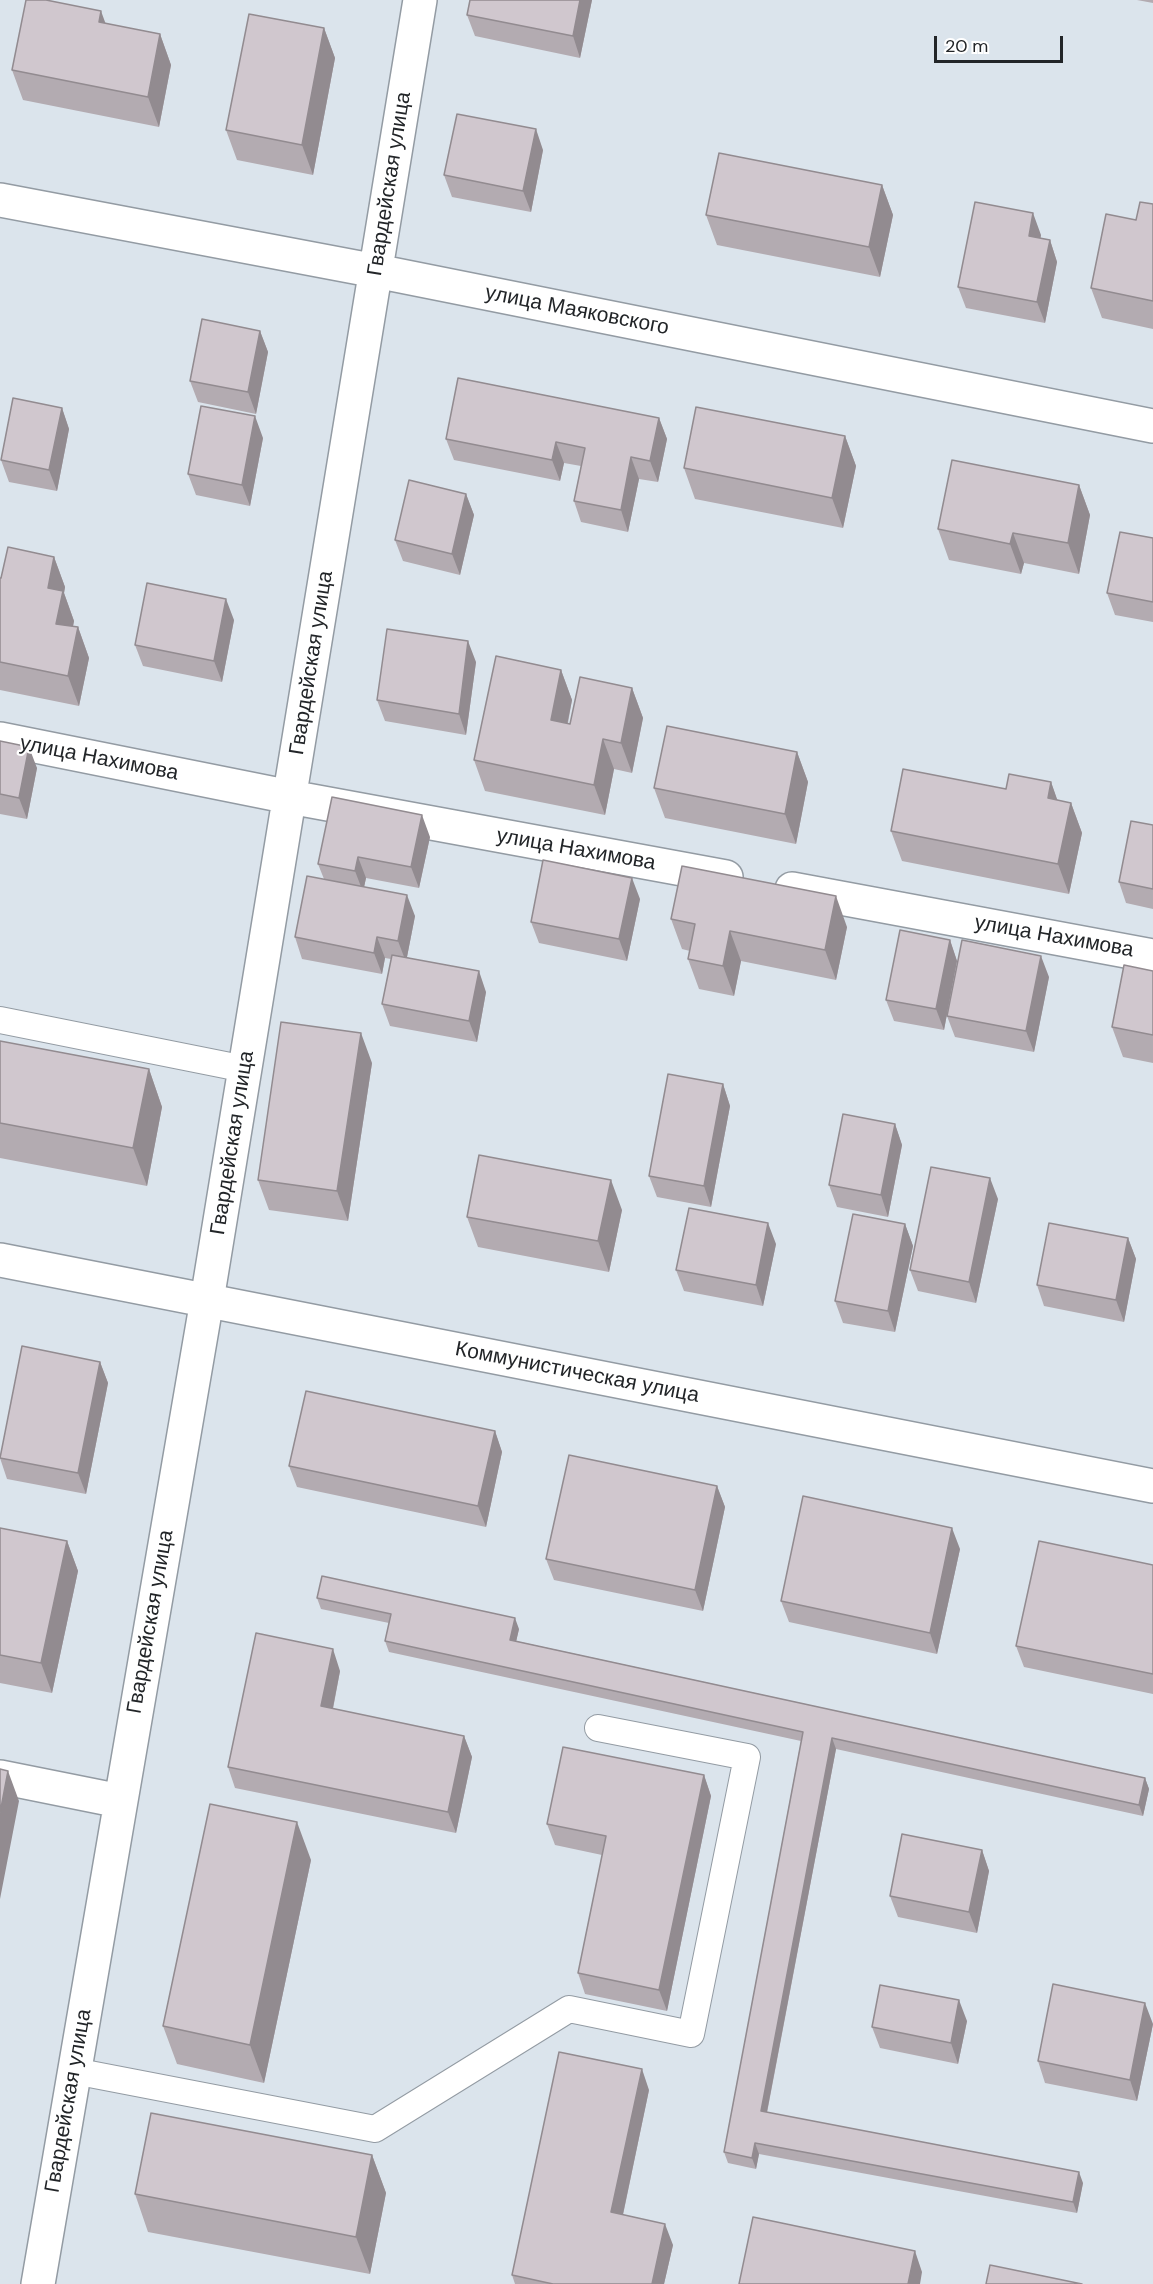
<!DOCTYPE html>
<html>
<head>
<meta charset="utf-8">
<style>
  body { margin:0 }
  #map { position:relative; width:1153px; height:2284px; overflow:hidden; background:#dbe4ec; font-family:"DM Sans",sans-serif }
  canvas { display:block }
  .scale { position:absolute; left:934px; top:36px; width:129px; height:27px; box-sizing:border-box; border:3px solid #222528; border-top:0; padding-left:8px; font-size:18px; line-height:21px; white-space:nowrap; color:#222528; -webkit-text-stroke:4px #fff; paint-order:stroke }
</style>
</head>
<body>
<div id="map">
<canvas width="1153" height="2284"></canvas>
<div class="scale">20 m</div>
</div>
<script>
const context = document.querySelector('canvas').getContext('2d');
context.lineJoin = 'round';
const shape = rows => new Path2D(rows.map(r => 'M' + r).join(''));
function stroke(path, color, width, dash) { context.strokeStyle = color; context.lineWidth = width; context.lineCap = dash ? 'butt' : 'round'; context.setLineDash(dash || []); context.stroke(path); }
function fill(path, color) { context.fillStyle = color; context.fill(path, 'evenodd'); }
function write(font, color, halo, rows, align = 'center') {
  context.font = font + ' "DM Sans",sans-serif'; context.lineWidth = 4.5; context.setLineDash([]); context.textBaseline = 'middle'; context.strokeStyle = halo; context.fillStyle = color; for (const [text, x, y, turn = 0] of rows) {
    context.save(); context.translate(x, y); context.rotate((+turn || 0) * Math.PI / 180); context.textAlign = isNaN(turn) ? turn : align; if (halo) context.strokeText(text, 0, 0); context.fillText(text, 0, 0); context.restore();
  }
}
const lane = shape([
  [0,1020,245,1069],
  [74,2071,375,2129,569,2009,691,2034,747,1757,598,1728]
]);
const street = shape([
  [0,200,376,271,1153,426],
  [0,739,290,797,726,877],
  [792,889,1153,956],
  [0,1777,120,1801],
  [38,2284,207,1300,420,0]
]);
const secondary = shape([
  [0,1260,1153,1486]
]);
const wall = shape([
  [470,0,592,0,580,58,475,36,467,15],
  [1137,0,1153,0,1153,3],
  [106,24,160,34,171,65,159,127,23,100,12,70],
  [324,28,335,58,313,175,237,160,226,130],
  [543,150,531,212,452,197,444,175],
  [882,185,893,215,880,277,717,245,706,215],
  [1153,204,1153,329,1102,318,1091,288],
  [1041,235,1040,239,1050,240,1057,262,1045,323,966,308,958,287],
  [260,331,268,352,256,414,198,402,190,381],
  [62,408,69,429,57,491,9,482,1,460],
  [659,418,667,439,658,482,639,479,628,532,581,522,574,501,581,466,564,463,560,481,454,460,446,439],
  [845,436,856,466,843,528,695,499,684,468],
  [263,438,250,506,196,495,188,474],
  [1079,485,1090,515,1079,574,1024,563,1021,574,949,560,938,529],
  [466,494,474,515,460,575,403,561,395,540],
  [1153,538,1153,622,1115,615,1107,593],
  [54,557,65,587,64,593,74,621,73,627,78,627,89,658,79,706,0,690,0,578],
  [234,620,222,682,143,666,135,645],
  [476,662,466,735,385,721,377,700],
  [561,670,572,700,568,723,570,724,632,688,643,718,632,773,614,769,605,815,485,791,474,760],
  [0,741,37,768,27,819,0,814],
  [797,752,808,782,796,844,665,818,654,788],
  [1051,782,1057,800,1071,803,1082,833,1069,894,902,861,891,831,1006,789],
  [1153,825,1153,909,1126,903,1119,882],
  [430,837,419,888,366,878,364,887,415,916,407,957,486,992,477,1042,390,1026,382,1004,391,959,385,958,382,974,302,959,295,937,324,879,318,864],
  [640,899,627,961,539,943,531,922],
  [671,919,847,927,836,980,741,961,734,996,699,989,688,959,690,951,682,949],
  [950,940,957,961,944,1030,894,1021,886,1000],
  [1153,971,1153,1063,1123,1057,1112,1027],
  [1049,977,1034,1052,955,1037,947,1016],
  [0,1041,149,1069,162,1107,147,1186,0,1158],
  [372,1063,348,1221,269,1210,258,1180],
  [723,1084,730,1106,711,1207,657,1197,649,1176],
  [895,1124,902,1145,888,1217,837,1207,829,1185],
  [998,1199,976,1303,918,1291,910,1270],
  [622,1210,609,1272,478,1247,467,1217],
  [905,1224,913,1246,895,1332,843,1323,835,1301],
  [1128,1238,1136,1259,1124,1322,1044,1306,1037,1285],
  [776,1244,763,1306,684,1291,676,1270],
  [100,1362,108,1383,86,1494,7,1479,0,1458,0,1456],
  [495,1431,502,1452,486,1527,297,1487,289,1466],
  [717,1486,725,1507,703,1611,554,1580,546,1559],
  [0,1528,67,1541,78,1571,52,1693,0,1683],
  [960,1549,937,1654,789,1622,781,1601],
  [1153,1565,1153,1694,1024,1667,1016,1646],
  [317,1598,519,1629,516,1641,1145,1778,1149,1789,1143,1816,836,1749,767,2113,1083,2183,1077,2213,759,2154,756,2169,728,2163,724,2152,801,1741,389,1652,385,1641,389,1623,321,1609],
  [340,1671,333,1709,464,1736,472,1757,456,1833,235,1788,228,1767],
  [704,1775,711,1796,667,2011,585,1994,578,1973,602,1855,555,1845,547,1824],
  [982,1850,989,1871,977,1933,898,1917,890,1896],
  [311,1860,264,2083,177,2064,163,2026],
  [967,2021,958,2064,880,2048,872,2027],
  [1153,2024,1137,2101,1045,2083,1038,2061],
  [649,2090,623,2215,673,2245,664,2284,515,2284,512,2275],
  [372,2155,386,2193,370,2274,148,2232,135,2194]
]);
const shadedWall = shape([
  [580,0,592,0,580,58,573,36],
  [101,11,112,41,99,22],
  [324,28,335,58,313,175,302,145],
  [160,34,171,65,159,127,148,97],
  [536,129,543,150,531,212,523,191],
  [882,185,893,215,880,277,869,247],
  [1033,213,1041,235,1037,258,1029,236],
  [1050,240,1057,262,1045,323,1037,302],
  [260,331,268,352,256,414,248,392],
  [62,408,69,429,57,491,49,470],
  [255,416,263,438,250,506,242,485],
  [659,418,667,439,658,482,650,461],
  [845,436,856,466,843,528,832,498],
  [556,442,564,463,560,481,552,460],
  [631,457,639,479,628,532,621,510],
  [1079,485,1090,515,1079,574,1068,543],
  [466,494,474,515,460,575,452,554],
  [1013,533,1024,563,1021,574,1010,544],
  [54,557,65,587,64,593,74,621,67,654,56,624,48,588],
  [226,599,234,620,222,682,214,661],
  [78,627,89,658,79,706,68,676],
  [468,641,476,662,466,735,459,714],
  [561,670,572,700,562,750,551,720],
  [632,688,643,718,632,773,621,743],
  [603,739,614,769,605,815,594,785],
  [29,747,37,768,27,819,19,798],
  [797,752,808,782,796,844,785,814],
  [1051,782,1062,813,1048,798],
  [1071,803,1082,833,1069,894,1058,864],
  [422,815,430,837,419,888,411,867],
  [358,857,366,878,363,892,355,871],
  [632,878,640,899,627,961,619,939],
  [407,895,415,916,406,962,398,941],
  [836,896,847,927,836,980,825,950],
  [730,931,741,961,734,996,723,966],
  [377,937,385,958,382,974,374,953],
  [950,940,957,961,944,1030,936,1009],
  [1041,956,1049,977,1034,1052,1026,1031],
  [479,971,486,992,477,1042,469,1021],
  [361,1033,372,1063,348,1221,337,1191],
  [149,1069,162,1107,147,1186,133,1148],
  [723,1084,730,1106,711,1207,704,1186],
  [895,1124,902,1145,888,1217,881,1195],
  [990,1178,998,1199,976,1303,969,1282],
  [611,1180,622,1210,609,1272,598,1241],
  [768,1223,776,1244,763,1306,756,1285],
  [905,1224,913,1246,895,1332,888,1311],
  [1128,1238,1136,1259,1124,1322,1116,1300],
  [100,1362,108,1383,86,1494,78,1473],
  [495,1431,502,1452,486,1527,478,1506],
  [717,1486,725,1507,703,1611,695,1590],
  [952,1528,960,1549,937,1654,930,1633],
  [67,1541,78,1571,52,1693,41,1663],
  [515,1618,519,1629,514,1651,510,1640],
  [333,1649,340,1671,329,1728,321,1706],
  [464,1736,472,1757,456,1833,448,1812],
  [832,1738,836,1749,765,2122,761,2111],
  [8,1771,19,1801,0,1899,0,1813],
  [704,1775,711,1796,667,2011,659,1990],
  [1145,1778,1149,1789,1143,1816,1139,1805],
  [297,1822,311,1860,264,2083,250,2045],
  [982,1850,989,1871,977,1933,969,1912],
  [959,2000,967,2021,958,2064,951,2043],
  [1145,2003,1153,2024,1137,2101,1130,2080],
  [642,2069,649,2090,619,2233,611,2212],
  [755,2143,759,2154,756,2169,752,2158],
  [372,2155,386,2193,370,2274,356,2237],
  [1079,2172,1083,2183,1077,2213,1073,2202],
  [665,2224,673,2245,664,2284,652,2284],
  [915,2251,922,2272,920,2284,908,2284]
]);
const building = shape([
  [26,0,46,0,101,11,99,22,160,34,148,97,12,70,26,0],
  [470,0,580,0,573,36,467,15,470,0],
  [249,14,324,28,302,145,226,130,249,14],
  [457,114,536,129,523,191,444,175,457,114],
  [719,153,882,185,869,247,706,215,719,153],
  [975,202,1033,213,1029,236,1050,240,1037,302,958,287,975,202],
  [1140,202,1153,204,1153,301,1091,288,1106,214,1136,220,1140,202],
  [202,319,260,331,248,392,190,381,202,319],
  [458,378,659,418,650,461,631,457,621,510,574,501,585,448,556,442,552,460,446,439,458,378],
  [13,398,62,408,49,470,1,460,13,398],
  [201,406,255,416,242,485,188,474,201,406],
  [696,407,845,436,832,498,684,468,696,407],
  [952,460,1079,485,1068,543,1013,533,1010,544,938,529,952,460],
  [409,480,466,494,452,554,395,540,409,480],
  [1120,532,1153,538,1153,602,1107,593,1120,532],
  [8,547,54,557,48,588,63,591,56,624,78,627,68,676,0,662,0,578,1,578,8,547],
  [147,583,226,599,214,661,135,645,147,583],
  [387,629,468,641,459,714,377,700,387,629],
  [496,656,561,670,551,720,570,724,580,677,632,688,621,743,603,739,594,785,474,760,496,656],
  [667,726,797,752,785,814,654,788,667,726],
  [0,741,29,747,19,798,0,794,0,741],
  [903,769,1006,789,1009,774,1051,782,1048,798,1071,803,1058,864,891,831,903,769],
  [332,797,422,815,411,867,358,857,355,871,318,864,332,797],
  [1131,821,1153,825,1153,889,1119,882,1131,821],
  [543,860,632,878,619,939,531,922,543,860],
  [682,866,836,896,825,950,730,931,723,966,688,959,695,924,671,919,682,866],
  [307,876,407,895,398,941,377,937,374,953,295,937,307,876],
  [900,930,950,940,936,1009,886,1000,900,930],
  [962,940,1041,956,1026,1031,947,1016,962,940],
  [392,955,479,971,469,1021,382,1004,392,955],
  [1124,965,1153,971,1153,1035,1112,1027,1124,965],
  [281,1022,361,1033,337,1191,258,1180,281,1022],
  [0,1041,149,1069,133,1148,0,1123,0,1041],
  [668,1074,723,1084,704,1186,649,1176,668,1074],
  [843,1114,895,1124,881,1195,829,1185,843,1114],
  [479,1155,611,1180,598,1241,467,1217,479,1155],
  [931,1167,990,1178,969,1282,910,1270,931,1167],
  [689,1208,768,1223,756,1285,676,1270,689,1208],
  [853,1214,905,1224,888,1311,835,1301,853,1214],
  [1049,1223,1128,1238,1116,1300,1037,1285,1049,1223],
  [22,1346,100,1362,78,1473,0,1458,22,1346],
  [306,1391,495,1431,478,1506,289,1466,306,1391],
  [569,1455,717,1486,695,1590,546,1559,569,1455],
  [803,1496,952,1528,930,1633,781,1601,803,1496],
  [0,1528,67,1541,41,1663,0,1655,0,1528],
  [1039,1541,1153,1565,1153,1674,1016,1646,1039,1541],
  [322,1576,515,1618,510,1640,1145,1778,1139,1805,832,1738,761,2111,1079,2172,1073,2202,755,2143,752,2158,724,2152,803,1732,385,1641,391,1614,317,1598,322,1576],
  [256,1633,333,1649,321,1706,464,1736,448,1812,228,1767,256,1633],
  [563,1747,704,1775,659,1990,578,1973,606,1836,547,1824,563,1747],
  [0,1769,8,1771,0,1813,0,1769],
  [210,1804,297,1822,250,2045,163,2026,210,1804],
  [902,1834,982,1850,969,1912,890,1896,902,1834],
  [1053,1984,1145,2003,1130,2080,1038,2061,1053,1984],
  [880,1985,959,2000,951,2043,872,2027,880,1985],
  [559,2052,642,2069,611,2212,665,2224,652,2284,553,2284,512,2275,559,2052],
  [151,2113,372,2155,356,2237,135,2194,151,2113],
  [753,2217,915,2251,908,2284,739,2284,753,2217],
  [990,2265,1082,2284,986,2284,990,2265]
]);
const streetNames = [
  ["Гвардейская улица",390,184,-81],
  ["улица Маяковского",577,311,11],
  ["Гвардейская улица",312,663,-81],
  ["улица Нахимова",99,759,11],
  ["улица Нахимова",576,850,10],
  ["улица Нахимова",1054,937,10],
  ["Гвардейская улица",233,1143,-81],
  ["Коммунистическая улица",577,1373,11],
  ["Гвардейская улица",151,1622,-80],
  ["Гвардейская улица",69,2101,-80]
];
stroke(lane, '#939ba3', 28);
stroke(street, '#939ba3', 36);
stroke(secondary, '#939ba3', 36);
stroke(lane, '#fff', 26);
stroke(street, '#fff', 33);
stroke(secondary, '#fff', 33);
fill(wall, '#b3abb1');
fill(shadedWall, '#928b90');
fill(building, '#d0c7ce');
stroke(building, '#928b90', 1.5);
write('21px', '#222528', '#fff', streetNames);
</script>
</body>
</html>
